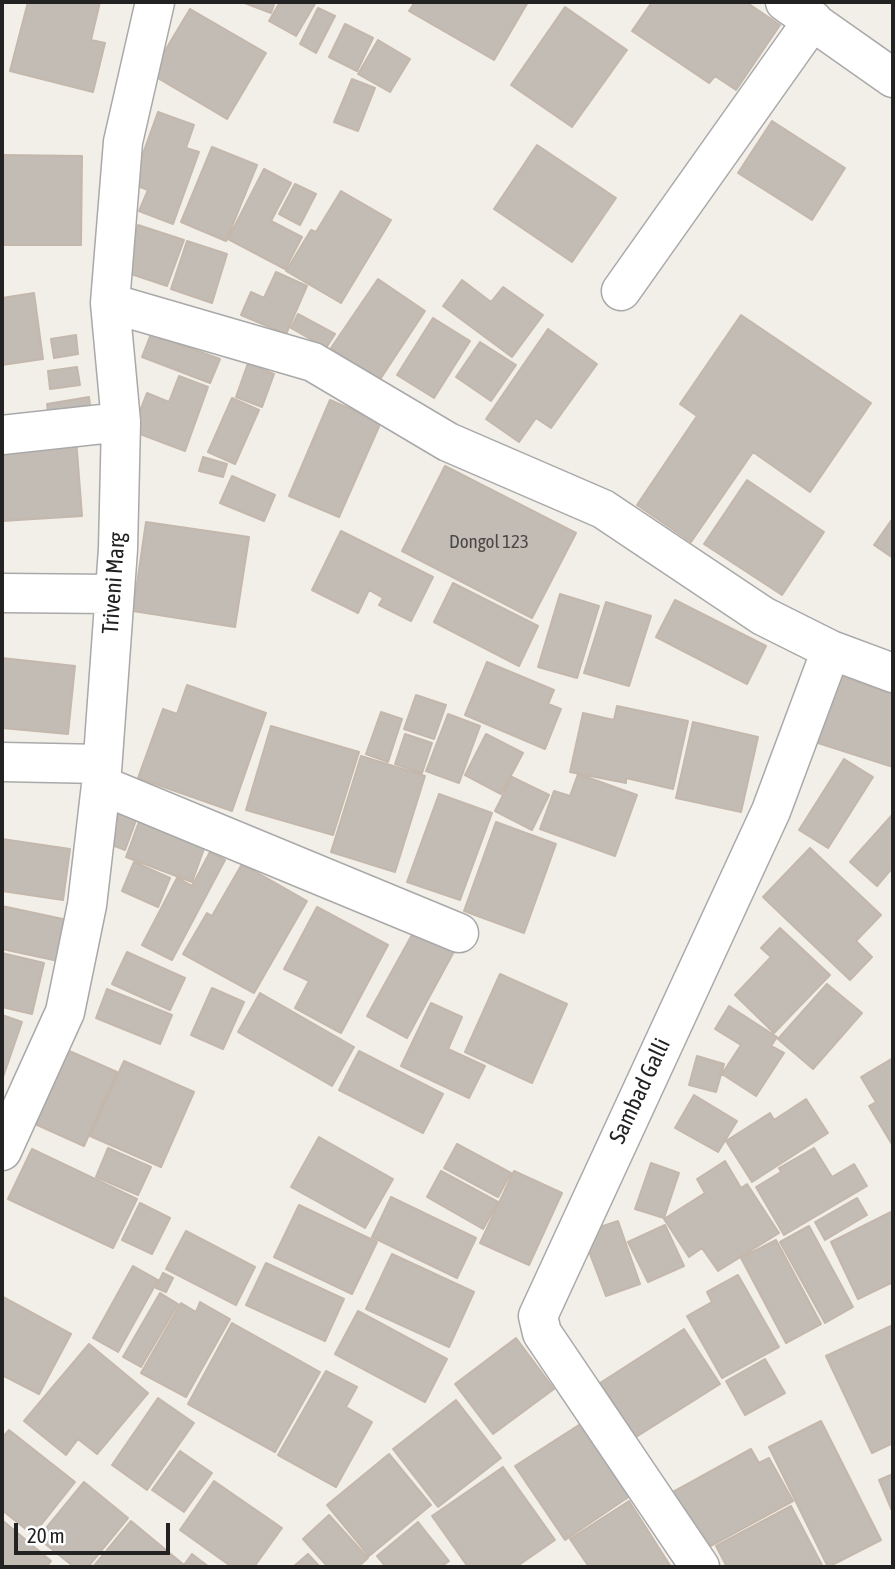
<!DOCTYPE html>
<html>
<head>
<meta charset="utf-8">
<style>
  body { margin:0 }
  #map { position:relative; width:895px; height:1569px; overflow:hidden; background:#f2efe9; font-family:"Asap Condensed",sans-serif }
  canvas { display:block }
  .frame { position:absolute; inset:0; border:4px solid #222; pointer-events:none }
  .scale { position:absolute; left:14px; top:1523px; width:156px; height:32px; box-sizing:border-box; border:4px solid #222; border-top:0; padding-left:9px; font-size:21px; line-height:24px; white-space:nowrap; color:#222; -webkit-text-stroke:5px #fff; paint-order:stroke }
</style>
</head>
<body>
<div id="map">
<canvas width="895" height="1569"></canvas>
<div class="frame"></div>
<div class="scale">20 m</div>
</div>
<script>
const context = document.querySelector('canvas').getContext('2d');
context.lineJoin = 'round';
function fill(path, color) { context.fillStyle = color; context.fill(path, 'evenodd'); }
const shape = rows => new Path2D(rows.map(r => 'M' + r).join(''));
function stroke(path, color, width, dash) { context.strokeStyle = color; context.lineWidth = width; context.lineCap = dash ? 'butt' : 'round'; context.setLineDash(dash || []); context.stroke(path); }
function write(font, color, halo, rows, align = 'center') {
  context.font = font + ' "Asap Condensed",sans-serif'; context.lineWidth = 7; context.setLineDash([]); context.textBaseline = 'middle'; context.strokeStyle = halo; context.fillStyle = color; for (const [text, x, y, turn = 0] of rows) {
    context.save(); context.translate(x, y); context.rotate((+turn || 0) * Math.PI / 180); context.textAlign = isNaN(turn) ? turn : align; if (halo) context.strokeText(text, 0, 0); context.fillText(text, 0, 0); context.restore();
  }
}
const building = shape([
  [28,2,100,2,91,40,105,43,93,92,10,71,28,2],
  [242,2,275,2,271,13,242,2],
  [280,2,316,2,296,36,269,21,280,2],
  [415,2,528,2,494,60,409,11,415,2],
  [652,2,746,2,780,25,736,90,715,76,709,83,632,31,652,2],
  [565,7,627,50,572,127,511,85,565,7],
  [318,8,335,16,316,53,300,44,318,8],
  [190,9,266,53,227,119,151,74,190,9],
  [345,24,373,38,357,71,329,57,345,24],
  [378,40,410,59,390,92,358,74,378,40],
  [352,79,375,88,358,131,334,122,352,79],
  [158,112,194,125,186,148,199,152,173,224,139,211,148,190,132,184,158,112],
  [772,121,845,168,812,220,738,173,772,121],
  [537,145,616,198,572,262,494,209,537,145],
  [212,147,257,165,226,241,181,222,212,147],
  [2,155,82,156,81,245,2,245,2,155],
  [264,169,291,183,271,221,302,237,285,269,228,239,264,169],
  [295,184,316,194,300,225,279,214,295,184],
  [341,191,391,220,341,303,286,271,311,230,316,232,341,191],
  [138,225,184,240,167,286,122,271,138,225],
  [187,241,227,254,212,303,171,289,187,241],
  [276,272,307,286,286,334,241,315,251,292,264,298,276,272],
  [378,279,425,311,379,381,331,348,378,279],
  [462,280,491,302,503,287,543,315,512,357,443,306,462,280],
  [34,293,43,359,2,365,2,298,34,293],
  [298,314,335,334,326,348,291,328,298,314],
  [741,315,871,403,810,492,753,452,691,542,637,505,697,416,680,404,741,315],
  [433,318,470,341,434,398,397,375,433,318],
  [548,329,597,364,551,428,536,418,519,442,486,419,548,329],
  [151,334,220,359,210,383,142,357,151,334],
  [76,335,78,354,54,358,51,339,76,335],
  [480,342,516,365,491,401,456,377,480,342],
  [254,346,266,351,259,368,274,374,262,407,236,397,254,346],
  [77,367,80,385,50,389,48,371,77,367],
  [179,376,208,387,185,451,132,431,147,393,169,402,179,376],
  [89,397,91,413,49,419,47,404,89,397],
  [232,398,259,410,235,464,208,452,232,398],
  [330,400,381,422,339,517,289,496,330,400],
  [76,438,82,516,2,521,2,443,76,438],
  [203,457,227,464,223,477,199,471,203,457],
  [445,466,576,533,532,618,402,551,445,466],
  [232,476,275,495,264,521,220,503,232,476],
  [747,480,824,532,782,595,704,544,747,480],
  [893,518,893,558,874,545,893,518],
  [146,522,249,537,235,627,133,611,146,522],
  [341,531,433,577,411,621,379,605,383,598,369,590,358,613,312,590,341,531],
  [453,583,538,626,519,666,434,622,453,583],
  [560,594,599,606,577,678,538,667,560,594],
  [675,600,766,646,747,684,656,637,675,600],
  [606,602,651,616,629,686,584,673,606,602],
  [2,658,75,666,68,734,2,728,2,658],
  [487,662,554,690,548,704,561,709,545,749,465,715,487,662],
  [839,676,893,694,893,767,818,743,839,676],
  [187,685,266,713,232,811,138,778,163,709,177,714,187,685],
  [416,695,446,705,434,739,404,729,416,695],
  [617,706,688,721,673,789,626,778,626,783,570,772,583,713,614,720,617,706],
  [381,712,402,719,388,762,366,754,381,712],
  [448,714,480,726,459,783,426,771,448,714],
  [693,722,758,737,741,812,676,798,693,722],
  [271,726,359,752,333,835,246,810,271,726],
  [405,734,432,743,422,773,395,764,405,734],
  [486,734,523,753,501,794,465,775,486,734],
  [361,756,425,776,395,872,331,852,361,756],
  [844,759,873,777,828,848,799,830,844,759],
  [578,774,637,795,615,856,540,829,554,791,570,796,578,774],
  [512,777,549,795,532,830,495,811,512,777],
  [439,794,492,813,460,900,407,882,439,794],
  [118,799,141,807,125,850,102,841,118,799],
  [143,811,209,835,192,882,126,857,143,811],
  [893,814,893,867,877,886,850,862,893,814],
  [496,822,556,844,524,933,464,911,496,822],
  [2,839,70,849,63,900,2,891,2,839],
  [810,848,881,915,856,941,872,957,850,980,763,897,810,848],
  [210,852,225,860,172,960,142,945,177,878,192,886,210,852],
  [134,862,170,878,158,907,122,891,134,862],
  [242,864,307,901,254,993,183,954,207,913,212,916,242,864],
  [2,906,72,921,63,962,2,949,2,906],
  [317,907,388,945,341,1033,295,1008,309,981,284,969,317,907],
  [418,924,457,946,407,1038,367,1016,418,924],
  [780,928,830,975,774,1033,735,995,771,957,761,948,780,928],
  [127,952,185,978,170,1010,112,984,127,952],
  [2,953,44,963,32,1014,2,1007,2,953],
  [500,974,567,1004,532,1083,465,1052,500,974],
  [827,984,862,1013,813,1069,778,1039,827,984],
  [212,988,244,1002,223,1049,191,1035,212,988],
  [107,989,172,1015,160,1044,96,1018,107,989],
  [260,993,354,1047,332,1086,238,1032,260,993],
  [431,1003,462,1017,448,1049,485,1066,469,1098,401,1066,431,1003],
  [729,1006,777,1037,771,1046,784,1053,756,1096,722,1074,741,1045,715,1029,729,1006],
  [2,1015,22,1022,2,1080,2,1015],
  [67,1050,117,1072,84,1146,35,1124,67,1050],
  [359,1051,443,1094,423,1133,339,1090,359,1051],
  [697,1056,724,1064,716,1092,689,1085,697,1056],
  [893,1058,893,1146,869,1106,876,1102,861,1077,893,1058],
  [124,1061,194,1092,161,1167,90,1136,124,1061],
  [694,1095,737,1121,718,1152,675,1128,694,1095],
  [806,1099,828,1133,752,1182,726,1141,770,1113,774,1120,806,1099],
  [319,1137,393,1179,365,1228,291,1187,319,1137],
  [457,1144,511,1173,498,1197,444,1168,457,1144],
  [108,1148,151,1167,138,1195,96,1177,108,1148],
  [814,1148,832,1177,854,1164,867,1186,784,1235,756,1187,781,1172,779,1168,814,1148],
  [32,1149,137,1199,113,1248,8,1199,32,1149],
  [725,1161,741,1188,747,1184,779,1233,718,1271,702,1248,689,1257,664,1219,705,1193,697,1179,725,1161],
  [651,1163,679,1173,664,1218,635,1209,651,1163],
  [441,1171,498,1202,483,1229,427,1197,441,1171],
  [514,1171,562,1193,529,1265,480,1243,514,1171],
  [391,1197,476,1238,457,1278,372,1237,391,1197],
  [857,1198,867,1215,825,1240,815,1222,857,1198],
  [140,1203,170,1218,152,1254,122,1240,140,1203],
  [299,1205,377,1242,352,1294,274,1257,299,1205],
  [893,1211,893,1282,858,1299,831,1242,893,1211],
  [618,1221,640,1284,606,1296,582,1233,618,1221],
  [665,1225,684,1266,648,1282,628,1242,665,1225],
  [809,1226,853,1307,825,1323,780,1242,809,1226],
  [186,1231,255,1267,236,1305,166,1269,186,1231],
  [776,1240,821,1324,786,1343,741,1258,776,1240],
  [392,1254,474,1292,449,1347,366,1309,392,1254],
  [266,1263,344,1299,325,1341,246,1305,266,1263],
  [133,1266,158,1280,118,1352,93,1338,133,1266],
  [163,1273,173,1278,166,1292,156,1288,163,1273],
  [738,1275,779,1347,722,1378,687,1316,712,1302,707,1292,738,1275],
  [160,1293,178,1304,141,1367,123,1357,160,1293],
  [3,1297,71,1334,39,1394,2,1375,3,1297],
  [200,1302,230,1319,186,1397,141,1373,181,1303,196,1312,200,1302],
  [358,1311,447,1359,425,1402,335,1354,358,1311],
  [232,1323,320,1372,275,1452,188,1404,232,1323],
  [893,1325,893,1443,872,1453,826,1356,893,1325],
  [684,1329,720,1384,636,1437,600,1383,684,1329],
  [516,1338,554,1389,493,1434,455,1384,516,1338],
  [89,1344,148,1393,97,1454,78,1439,66,1455,24,1421,89,1344],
  [765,1359,785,1393,745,1415,726,1381,765,1359],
  [326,1371,357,1387,346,1407,372,1422,336,1487,278,1455,326,1371],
  [158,1398,194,1423,147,1490,112,1465,158,1398],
  [456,1400,501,1458,438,1507,393,1449,456,1400],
  [821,1421,881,1540,828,1567,769,1447,821,1421],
  [582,1423,630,1496,565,1540,515,1466,582,1423],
  [9,1430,75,1482,33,1535,2,1510,2,1438,9,1430],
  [751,1449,759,1463,769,1458,793,1501,705,1549,673,1492,751,1449],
  [180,1451,212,1473,184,1512,152,1490,180,1451],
  [389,1454,431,1505,369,1556,327,1505,389,1454],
  [503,1467,555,1540,516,1567,468,1567,432,1516,503,1467],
  [893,1474,893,1513,879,1480,893,1474],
  [214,1481,282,1528,254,1567,232,1567,180,1530,214,1481],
  [84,1482,128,1518,88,1567,74,1567,38,1538,84,1482],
  [629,1501,671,1567,589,1567,570,1539,629,1501],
  [791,1506,822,1565,727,1567,716,1546,791,1506],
  [329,1515,368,1558,358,1567,328,1567,303,1539,329,1515],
  [2,1520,51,1561,46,1567,2,1567,2,1520],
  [131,1521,184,1565,192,1554,209,1567,93,1567,131,1521],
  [418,1522,449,1561,441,1567,386,1567,377,1556,418,1522],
  [308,1554,320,1567,293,1567,308,1554]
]);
const minor = shape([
  [785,2,893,78],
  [621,291,813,20],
  [110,303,313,362,448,442,603,509,763,616,831,650],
  [2,435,121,422],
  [2,593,113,594],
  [2,762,101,764],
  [101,785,459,933],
  [2,1151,65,1012,87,905,101,785,118,549,121,422,110,303,123,142,155,2],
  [700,1567,542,1333,538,1316,771,811,831,650,893,673]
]);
const numberNames = [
  ["Dongol 123",489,542]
];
const streetNames = [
  ["Triveni Marg",114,583,-86],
  ["Sambad Galli",640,1091,-65]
];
fill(building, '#c3bcb5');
stroke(building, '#c4b7ab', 2);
stroke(minor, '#a9a9a9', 41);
stroke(minor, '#fff', 38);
write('19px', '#4a4847', null, numberNames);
write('23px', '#222', '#fff', streetNames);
</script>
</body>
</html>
